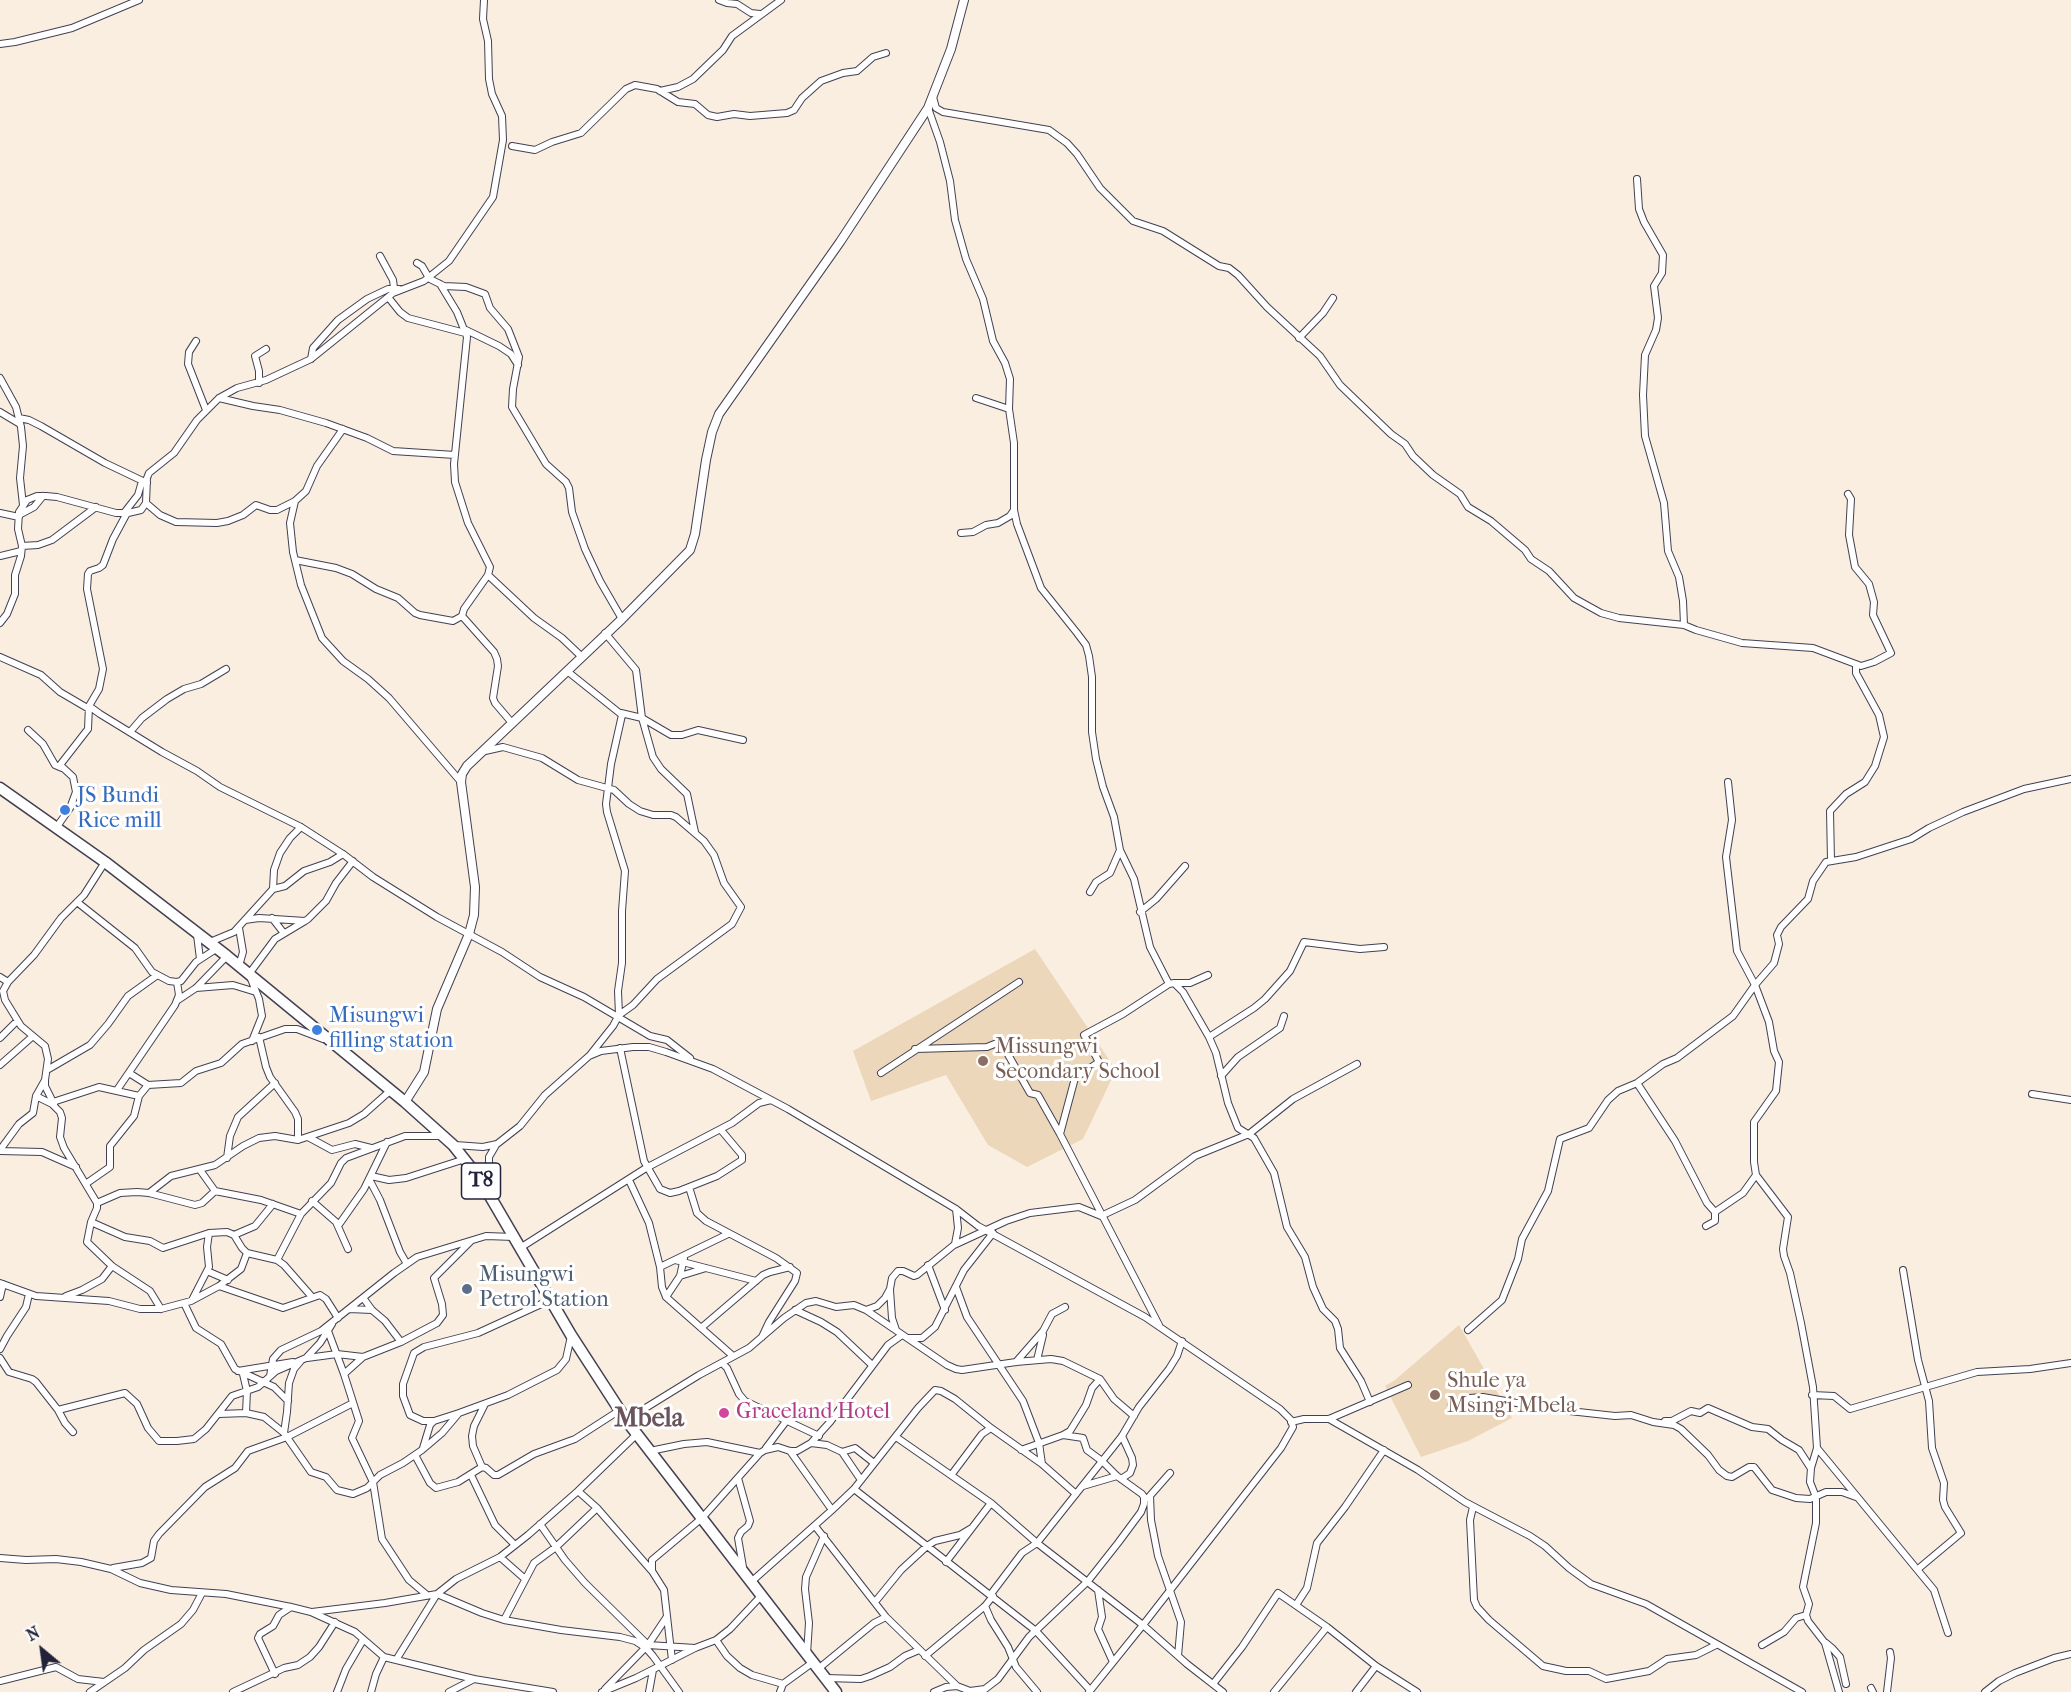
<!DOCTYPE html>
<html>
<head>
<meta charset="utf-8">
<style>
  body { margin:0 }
  #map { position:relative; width:2071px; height:1692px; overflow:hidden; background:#faeee0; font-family:"IM FELL French Canon",serif }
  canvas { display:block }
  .north { position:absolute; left:12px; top:1620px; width:60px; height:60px; -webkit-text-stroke:4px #fff; paint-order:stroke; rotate:331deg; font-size:16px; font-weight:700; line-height:24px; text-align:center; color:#22223b }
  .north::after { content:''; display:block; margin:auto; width:21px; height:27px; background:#22223b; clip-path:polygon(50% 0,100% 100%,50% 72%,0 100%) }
</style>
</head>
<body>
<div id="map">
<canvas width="2071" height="1692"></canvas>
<div class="north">N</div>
</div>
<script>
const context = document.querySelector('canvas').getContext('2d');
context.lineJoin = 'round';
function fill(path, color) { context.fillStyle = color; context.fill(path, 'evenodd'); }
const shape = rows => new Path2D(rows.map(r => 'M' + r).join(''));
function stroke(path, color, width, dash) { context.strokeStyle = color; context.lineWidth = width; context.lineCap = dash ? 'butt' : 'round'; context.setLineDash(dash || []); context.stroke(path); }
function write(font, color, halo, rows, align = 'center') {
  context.font = font + ' "IM FELL French Canon",serif'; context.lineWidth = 6; context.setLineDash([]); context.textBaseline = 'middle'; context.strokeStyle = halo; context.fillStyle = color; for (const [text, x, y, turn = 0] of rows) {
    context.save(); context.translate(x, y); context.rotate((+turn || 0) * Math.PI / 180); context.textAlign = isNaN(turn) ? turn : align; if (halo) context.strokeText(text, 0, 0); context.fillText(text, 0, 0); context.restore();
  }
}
const built = shape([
  [1035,949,1116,1070,1083,1139,1027,1167,988,1145,946,1075,871,1101,853,1051],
  [1459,1325,1512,1418,1468,1441,1421,1457,1385,1386,1395,1380]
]);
const street = shape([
  [719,0,727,3,737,4,751,13,760,14],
  [0,44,15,42,72,28,139,0],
  [660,91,678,87,693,79,723,50,732,36,781,0],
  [933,97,936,108,943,112,1049,130,1067,143,1077,154,1100,188,1133,221,1163,231,1219,266,1229,268,1238,275,1267,307,1320,356,1340,385,1391,434,1405,444,1413,456,1433,475,1460,494,1468,507,1491,521,1525,550,1531,559,1549,571,1574,598,1601,613,1619,618,1684,625,1696,630,1742,643,1813,648,1861,666,1874,662,1891,653,1873,615,1874,602,1869,584,1855,567,1849,535,1851,499,1848,494],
  [928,108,940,142,950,181,955,220,966,259,983,299,993,341,1005,363,1010,379,1009,409,1014,443,1014,510,1017,524,1041,588,1077,633,1086,645,1089,656,1092,677,1092,732,1096,759,1103,787,1114,817,1120,850,1110,873,1096,882,1090,892],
  [512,146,535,150,552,142,581,133,626,89,635,85,657,89,678,102,695,104,708,115,717,117,734,114,750,116,787,113,794,110,802,98,821,81,843,73,857,71,873,57,886,53],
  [1637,179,1639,209,1644,222,1663,255,1662,273,1654,286,1658,318,1656,330,1645,355,1643,395,1645,436,1664,503,1668,551,1679,577,1683,601,1684,625],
  [380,256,393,280,394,288],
  [417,263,422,266,429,278],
  [428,278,444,286,466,287,485,294,490,308,508,329,519,357,513,389,512,407,546,464,566,482,569,488,572,512,585,549,600,581,622,619],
  [440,284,457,312,467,337,454,464,455,482,468,523,490,567,488,575,464,609,462,616,494,652,497,659,498,666,493,698,495,703,512,723],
  [388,297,400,312,408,318,465,333],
  [464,329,499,346,511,354,518,365],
  [1299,338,1323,313,1333,298],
  [196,341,189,352,188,364,206,410],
  [311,359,313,348,338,320,367,299,388,289,399,289],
  [0,378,16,407,21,427,23,446,20,478,23,505],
  [259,383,259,371,255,356,266,349],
  [219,398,253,406,280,410,326,423,367,438,393,451,455,455],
  [976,398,1009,409],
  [0,412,20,424],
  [19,418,29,420,41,426,105,463,147,483],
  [295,501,290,523,293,552,301,585,322,638,343,661,368,679,389,698,461,782],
  [146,503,160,515,176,522,217,523,228,521,243,515,256,505,270,510,277,510,295,501,306,491,317,466,343,429],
  [0,513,19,517],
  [124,513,138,495,142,481],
  [19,515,34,507,43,496],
  [961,533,973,532,986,525,998,523,1010,516,1014,510],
  [22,546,38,545,52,540,96,507],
  [0,556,21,551],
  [295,560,336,568,352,574,376,589,398,598,415,613,420,615,453,621,462,616],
  [488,575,534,618,562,638,582,657],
  [0,623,7,614,15,594,15,575,21,556,22,546,18,529,19,512,27,500,37,496,46,496,57,497,116,513,128,513,141,510,146,503,147,478,149,473,174,453,197,420,219,398,237,388,266,380,311,359,393,293,424,281,449,261,493,197,503,140,502,116,492,94,489,79,488,41,483,19,484,0],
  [605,633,636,670,642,718,653,757,661,769,687,794,695,832],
  [0,657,41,675,60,692,89,709],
  [567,671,622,715,611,764,606,804,607,812,625,871,622,911,622,963,618,991,619,1015,613,1026,590,1055],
  [89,706,100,714,162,752,197,771,220,787,301,827,343,854,373,877,437,917,502,952,540,977,584,997,650,1036,667,1040,690,1058],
  [621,713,642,718,671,735,682,735,698,730,743,740],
  [28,730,43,744,55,765,62,768],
  [130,732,142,718,167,699,184,689,201,684,226,669],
  [485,751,503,747,542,758,578,780,614,790,629,804,640,811,653,815,671,815,676,817,704,841,714,855,724,883,741,907,732,924,657,979,633,1005,619,1015],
  [56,828,70,808,76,792,73,777,60,765,88,729,89,706,99,689,103,669,87,589,88,574,90,571,99,568,103,565,113,539,127,513],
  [1120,850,1134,879,1150,947,1169,984],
  [1831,861,1830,811,1846,794,1865,782,1875,766,1884,737,1879,715,1856,673,1856,664],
  [273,889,285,886,304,871,330,862,343,854],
  [77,902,135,948,152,972,169,981,177,982,181,981,196,962,216,949],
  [1140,912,1156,899,1185,866],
  [272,918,283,932],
  [245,920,259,918,305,921,308,919,326,901,336,883,353,861],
  [239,928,243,952,239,966],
  [197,935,200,959],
  [210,942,234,932,273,889,274,870,280,853,290,838,301,827],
  [0,977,8,982],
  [1174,983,1190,983,1208,975],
  [196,988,233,985,256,992],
  [178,1000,196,988,227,956],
  [259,1037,266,1067,270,1077,295,1112,298,1119,298,1140],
  [1209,1037,1254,1008,1265,999,1290,971,1304,942,1360,949,1384,947],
  [0,1038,17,1021],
  [252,1041,262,1016,259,999,249,974,275,939,305,921],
  [620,1048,644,1161,660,1189,670,1193,679,1191,717,1176,742,1160,742,1155,721,1130],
  [915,1049,987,1047,997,1043,1002,1044,1030,1093,1038,1095,1060,1134],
  [0,1065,33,1036],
  [47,1070,90,1045,108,1024,128,996,156,976],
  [129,1073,148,1085,181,1083,196,1071,221,1063,242,1044,285,1029,297,1029,323,1039],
  [881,1073,1019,982],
  [1221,1076,1238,1057,1280,1028,1284,1016],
  [45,1080,45,1086,54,1104],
  [1637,1083,1675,1141,1707,1203,1715,1212,1715,1221,1706,1226],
  [117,1090,175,1005,179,995,177,982],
  [2032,1094,2071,1100],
  [36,1096,52,1104,60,1112,62,1118,60,1137,64,1148,97,1203,97,1208,91,1222,87,1242,112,1266,150,1291,161,1309],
  [53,1102,99,1087,139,1096],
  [308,1137,332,1150,355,1144,371,1148],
  [455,1145,483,1147,497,1144,520,1126,545,1095,589,1056,601,1051,633,1047,649,1047,666,1052,713,1069,788,1109,956,1209,978,1226,1145,1317,1280,1409,1291,1420,1293,1427,1281,1448,1143,1625,1089,1692],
  [0,1150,19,1124,33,1113,36,1096,45,1080,48,1059,45,1046,21,1026,5,1000,3,991,8,982,34,955,61,918,84,895,105,862],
  [0,1151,42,1152,76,1167],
  [227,1158,230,1136,238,1117,275,1083],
  [200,1170,215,1191,261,1200,301,1214],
  [371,1176,389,1180,406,1178,465,1159],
  [369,1179,380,1200,400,1252,407,1264],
  [629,1180,649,1223,660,1267,662,1287,666,1297,733,1356],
  [87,1183,110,1167,110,1146,134,1116,139,1096,148,1085],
  [689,1187,697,1213,706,1221,776,1258,797,1273,795,1281,769,1322,762,1337],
  [489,1189,489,1157,496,1145],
  [149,1193,171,1176,215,1165,243,1146,259,1138,275,1136,298,1140,349,1123,364,1114,391,1090],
  [312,1201,336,1222,348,1249],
  [97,1203,120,1193,137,1192,149,1193,195,1205,202,1203,215,1191],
  [1715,1212,1743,1193,1756,1175],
  [91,1222,125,1237,150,1241,163,1248,209,1233,227,1232,234,1235,242,1248,247,1253,277,1260,284,1265,312,1297],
  [338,1226,364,1189,387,1142],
  [234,1235,255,1226,273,1204],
  [955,1244,958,1228,956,1209],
  [520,1248,646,1168,732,1123,759,1103,771,1100],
  [277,1260,301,1214,331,1183,341,1163,346,1158,405,1136,441,1136],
  [675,1260,756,1281],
  [928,1265,945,1310],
  [660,1267,728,1234],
  [1903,1270,1918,1360,1929,1401,1932,1448,1944,1483,1943,1500,1945,1507,1961,1533,1918,1569],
  [207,1271,228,1280],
  [680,1276,706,1268],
  [0,1283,36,1296,109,1301,140,1309,161,1309,191,1301,219,1286,241,1269,247,1253],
  [219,1286,283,1308,320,1295,326,1299,338,1318],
  [956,1287,967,1317,1023,1401,1039,1443,1042,1464],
  [890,1290,892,1318,896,1330],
  [66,1296,82,1290,102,1279,112,1266],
  [0,1297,3,1284],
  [666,1297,680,1276,684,1258],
  [364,1299,372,1310,385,1321,401,1342],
  [192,1300,209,1267,207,1247,209,1233],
  [184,1303,196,1328,221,1344,235,1369,274,1387,288,1401],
  [349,1309,372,1310],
  [795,1310,821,1322,837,1332,872,1365],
  [866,1310,877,1306,885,1298,890,1289,892,1278,898,1271,903,1271,914,1276,917,1275,954,1245,1006,1221,1030,1213,1079,1207,1101,1216,1135,1200,1195,1156,1249,1134,1293,1099,1357,1064],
  [1159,1325,1060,1134,1075,1078,1099,1062,1084,1035,1123,1014,1169,984,1174,983,1183,992,1209,1037,1216,1053,1228,1103,1238,1128,1254,1138,1274,1173,1287,1227,1305,1257,1313,1287,1323,1309,1335,1321,1338,1329,1340,1348,1361,1381,1370,1402],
  [701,1328,763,1275,770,1272,790,1267],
  [1468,1330,1502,1300,1518,1259,1522,1239,1548,1191,1560,1139,1589,1128,1608,1100,1618,1091,1637,1083,1663,1064,1677,1058,1733,1016,1755,985,1737,951,1726,857,1732,820,1728,782],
  [909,1338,922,1338,935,1327,964,1270,993,1233],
  [0,1349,7,1336,26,1307,29,1294],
  [0,1358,9,1372,32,1379,36,1382,58,1410,65,1423,73,1432],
  [307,1358,337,1354,363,1357,401,1342,437,1323,443,1315,442,1304,434,1278,471,1241],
  [1037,1360,1043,1335],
  [1016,1362,1043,1331,1052,1314,1065,1307],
  [722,1363,727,1368,739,1394,745,1401,819,1436],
  [238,1371,293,1362],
  [243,1374,247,1391,246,1413],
  [344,1374,363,1357],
  [270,1376,273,1359,281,1350,321,1331,394,1273,417,1257,486,1236,514,1237],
  [1812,1395,1834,1396,1850,1409,1977,1372,2030,1369,2071,1363],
  [1451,1405,1470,1398,1483,1397,1551,1409,1615,1416,1631,1415,1653,1422,1674,1425,1681,1429,1708,1455,1719,1470,1727,1476,1732,1477,1749,1467,1754,1467,1772,1490,1796,1498,1810,1499,1826,1492,1842,1492,1856,1497],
  [58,1410,125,1393,137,1404,148,1428,159,1441,177,1441,194,1439,206,1429,232,1396,258,1387,276,1371,306,1358,320,1343,332,1324],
  [219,1414,246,1413,264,1417,284,1433,311,1472,326,1477,337,1490,353,1494,367,1488,373,1482,352,1438,359,1421,344,1374,328,1331],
  [1329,1419,1418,1470,1465,1502,1530,1536,1545,1546,1569,1568,1591,1584,1646,1604,1802,1692],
  [626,1420,699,1375,749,1348,784,1318,806,1303,816,1301,836,1307,854,1305,866,1310,947,1365,956,1369,962,1370,1016,1362,1051,1359,1063,1361,1100,1379,1114,1399,1134,1416],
  [434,1421,423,1421,410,1415,403,1396,403,1384,414,1353,424,1347,478,1333,550,1300],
  [1665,1421,1672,1421,1691,1411,1700,1413,1708,1408,1752,1427,1768,1429,1782,1440,1799,1450,1810,1467],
  [1291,1422,1304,1419,1329,1419,1408,1385],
  [284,1433,287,1412,289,1383,294,1369,300,1362],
  [896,1437,991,1503,1037,1543,1143,1625,1187,1664,1223,1692],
  [811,1443,827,1445,842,1452,855,1448,874,1463],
  [423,1448,430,1425,434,1421,459,1413],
  [766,1448,787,1420],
  [1817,1448,1934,1590,1948,1633],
  [1021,1450,1063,1435,1070,1431,1086,1405,1092,1388,1100,1379],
  [650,1451,684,1444,707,1442,760,1453],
  [790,1451,832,1510],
  [842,1452,861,1480],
  [415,1455,430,1483,436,1488,458,1482,482,1467,486,1468,494,1475,498,1475,534,1454,575,1439,620,1410],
  [482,1467,473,1446,472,1436,474,1426,485,1404],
  [952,1474,982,1434,991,1428],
  [471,1475,495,1525,515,1545],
  [738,1478,750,1521,748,1526,741,1532,738,1538,743,1567],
  [1121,1479,1130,1473,1133,1465,1132,1458,1122,1436],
  [1083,1486,1117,1476],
  [854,1489,1036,1631,1090,1690],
  [578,1491,597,1508,651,1570],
  [1150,1496,1151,1520,1158,1556,1181,1622,1178,1656],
  [1148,1498,1170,1473],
  [1473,1507,1470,1520,1474,1600,1477,1607,1489,1620,1543,1666,1566,1671,1589,1671,1606,1679,1649,1671,1667,1659,1696,1655,1716,1645],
  [540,1524,565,1560,585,1583,648,1645,695,1648],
  [815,1526,886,1617,957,1686,970,1691,985,1689,998,1679,1029,1637,1088,1581,1118,1543,1141,1512,1144,1504,1144,1497,1142,1494,1117,1476,1102,1461,1087,1450,1083,1438,1063,1435],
  [500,1557,525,1579],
  [0,1558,26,1560,56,1559,81,1562,111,1569,140,1583,171,1590,226,1594,291,1607,311,1612,355,1632,384,1657,474,1679,553,1692],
  [946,1562,991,1503],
  [113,1568,142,1563,151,1558,154,1541,159,1534,205,1487,235,1468,248,1451,287,1437,353,1403],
  [751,1582,832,1510,854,1489,918,1408,935,1390,941,1391,955,1399,991,1428,1042,1464,1076,1494],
  [1098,1590,1102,1617,1098,1629,1113,1662],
  [991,1594,1022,1553,1037,1543,1122,1436,1139,1407,1169,1369,1177,1356,1182,1341],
  [427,1595,409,1580,382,1539,373,1482,380,1475,403,1463,422,1450,442,1433,459,1413,508,1395,557,1370,566,1359,571,1336],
  [875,1602,901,1570,927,1546,935,1541,960,1535,970,1529],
  [1296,1605,1307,1588,1317,1543,1345,1507,1384,1450],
  [985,1606,991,1620,1008,1647,1016,1667,1037,1692],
  [312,1612,385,1603,437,1594,482,1613,504,1620,561,1630,620,1637,635,1641,646,1648,653,1656,679,1692],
  [504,1620,534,1563,556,1547,597,1508],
  [716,1640,727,1656,740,1668,752,1675,783,1684],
  [1826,1643,1832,1648,1840,1657,1846,1684],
  [1762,1645,1784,1632,1796,1618,1806,1615],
  [807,1654,809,1623,805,1589,806,1577,824,1536],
  [925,1656,985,1606,993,1596],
  [396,1660,437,1594,456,1579,500,1557,528,1535,578,1491,637,1434],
  [672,1660,664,1590,652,1571,652,1560,702,1518,760,1453,765,1450,778,1447,790,1451,797,1451,811,1443,830,1422,888,1345,902,1335],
  [818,1669,874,1623,886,1617],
  [275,1674,258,1638,260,1634,273,1626,279,1615,291,1607],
  [825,1678,861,1679,870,1676,890,1667,905,1656,919,1650],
  [0,1681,56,1667,78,1679,104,1682],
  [1213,1684,1242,1647,1278,1593,1327,1627,1376,1666,1417,1692],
  [1871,1688,1873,1692],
  [605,1689,648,1645,666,1618],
  [90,1692,125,1668,144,1650,181,1624,193,1610,202,1593],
  [233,1692,284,1668,298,1665,310,1657,319,1647,335,1622],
  [337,1692,346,1669,363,1640],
  [371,1692,376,1674,384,1657],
  [449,1692,474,1679],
  [602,1692,636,1678,695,1648,716,1640,730,1629,761,1596],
  [649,1692,653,1670],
  [780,1692,783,1684,812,1663],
  [934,1692,946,1687,957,1686],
  [1274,1692,1327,1627],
  [1356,1692,1376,1666],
  [1839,1692,1825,1643,1808,1621,1806,1615,1809,1604,1803,1587,1816,1523,1816,1497,1810,1482,1811,1468,1817,1448,1813,1387,1801,1323,1790,1273,1784,1256,1783,1249,1788,1217,1756,1175,1754,1162,1754,1122,1776,1091,1779,1062,1774,1051,1769,1022,1755,985,1774,963,1779,944,1777,935,1781,927,1808,899,1813,881,1826,862,1856,857,1911,839,1929,828,1963,812,2024,789,2071,779],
  [1887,1692,1891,1658,1890,1652],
  [1985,1692,1999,1681,2015,1673,2054,1658,2071,1654]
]);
const secondary = shape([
  [405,1102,424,1072,437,1009,469,934,474,915,475,887,461,782,462,774,467,766,622,619,690,550,695,534,706,460,712,432,719,414,840,242,928,108,951,49,964,0]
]);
const highway = shape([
  [0,788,105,862,227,956,405,1102,453,1145,480,1179,571,1335,626,1420,836,1692]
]);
const markers = [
  [65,810,6,"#3f7fe0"],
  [317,1030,6,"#3f7fe0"],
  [983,1061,6,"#8d6e63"],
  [467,1289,6,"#5c6f8a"],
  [1435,1395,6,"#8d6e63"],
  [724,1413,6,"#d1479c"]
];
const shields = [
  [481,1181,39]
];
const shieldNames = [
  ["T8",481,1181]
];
const shopNames = [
  ["JS Bundi",77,797],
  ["Rice mill",77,822],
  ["Misungwi",329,1017],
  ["filling station",329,1042]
];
const educationNames = [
  ["Missungwi",995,1048],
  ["Secondary School",995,1073],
  ["Shule ya",1447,1382],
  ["Msingi Mbela",1447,1407]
];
const serviceNames = [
  ["Misungwi",479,1276],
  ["Petrol Station",479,1301]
];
const hotelNames = [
  ["Graceland Hotel",736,1413]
];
const quarterNames = [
  ["Mbela",649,1420]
];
fill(built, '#ecd7ba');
stroke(street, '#424154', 8);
stroke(secondary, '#424154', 10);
stroke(highway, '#424154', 13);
stroke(street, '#fff', 6);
stroke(secondary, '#fff', 8);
stroke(highway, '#fff', 10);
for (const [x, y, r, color] of markers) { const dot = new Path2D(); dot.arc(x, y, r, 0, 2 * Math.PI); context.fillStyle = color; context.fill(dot); stroke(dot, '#fff', 2); }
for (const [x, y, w] of shields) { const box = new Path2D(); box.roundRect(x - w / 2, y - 18, w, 36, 4.5); context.fillStyle = '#fff'; context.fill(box); stroke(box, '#22223b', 1.5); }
write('bold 21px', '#22223b', null, shieldNames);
write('22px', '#366cbe', '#fff', shopNames, 'left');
write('22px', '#785e54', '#fff', educationNames, 'left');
write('22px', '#4e5e75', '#fff', serviceNames, 'left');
write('22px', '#b23c85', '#fff', hotelNames, 'left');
write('bold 26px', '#6b545c', '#fff', quarterNames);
</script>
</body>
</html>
